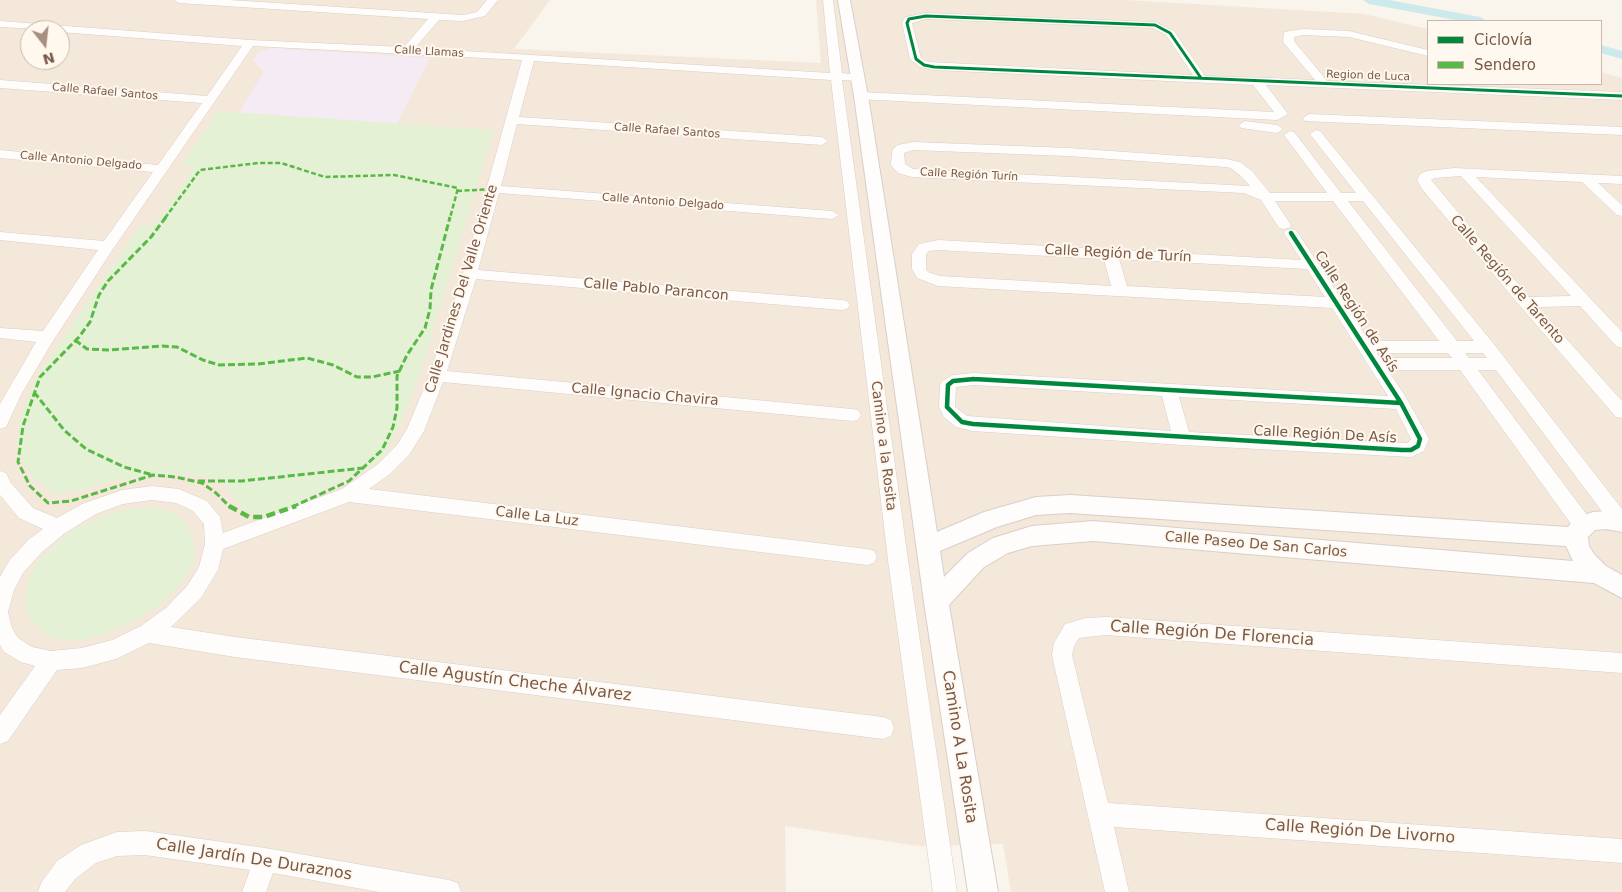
<!DOCTYPE html>
<html>
<head>
<meta charset="utf-8">
<style>
  body { margin:0 }
  #map { position:relative; width:1622px; height:892px; overflow:hidden; background:#f9f4ec; font-family:"DejaVu Sans",sans-serif }
  canvas { display:block }
  .legend { position:absolute; left:1427px; top:20px; width:175px; height:65px; box-sizing:border-box; background:#fff8ef; border:1px solid #cab8ac; margin:0; padding:6px 9px; list-style:none; font-size:15px; color:#7b5948 }
  .legend li { display:flex; align-items:center; gap:10px; height:25px }
  .legend b { width:25px; border:1px solid #cab8ac }
  .north { position:absolute; left:20px; top:20px; width:50px; height:50px; box-sizing:border-box; background:#fff8ef; border:1px solid #cab8ac; border-radius:50%; rotate:164deg; font-size:14px; font-weight:700; line-height:20px; text-align:center; color:#7b5948 }
  .north::after { content:''; display:block; margin:auto; width:18px; height:22px; background:#a78f81; clip-path:polygon(50% 0,100% 100%,50% 72%,0 100%) }
</style>
</head>
<body>
<div id="map">
<canvas width="1622" height="892"></canvas>
<ul class="legend">
<li><b style="height:6px;background:#00873e"></b>Ciclovía</li>
<li><b style="height:6px;background:#58b947"></b>Sendero</li>
</ul>
<div class="north">N</div>
</div>
<script>
const context = document.querySelector('canvas').getContext('2d');
context.lineJoin = 'round';
function fill(path, color) { context.fillStyle = color; context.fill(path, 'evenodd'); }
const shape = rows => new Path2D(rows.map(r => 'M' + r).join(''));
function stroke(path, color, width, dash) { context.strokeStyle = color; context.lineWidth = width; context.lineCap = dash ? 'butt' : 'round'; context.setLineDash(dash || []); context.stroke(path); }
function write(font, color, halo, rows, align = 'center') {
  context.font = font + ' "DejaVu Sans",sans-serif'; context.lineWidth = 4; context.setLineDash([]); context.textBaseline = 'middle'; context.strokeStyle = halo; context.fillStyle = color; for (const [text, x, y, turn = 0] of rows) {
    context.save(); context.translate(x, y); context.rotate((+turn || 0) * Math.PI / 180); context.textAlign = isNaN(turn) ? turn : align; if (halo) context.strokeText(text, 0, 0); context.fillText(text, 0, 0); context.restore();
  }
}
const residential = shape([
  [0,0,550,0,514,49,821,63,816,0,1125,0,1364,14,1428,29,1428,84,1601,84,1601,72,1622,78,1622,892,1011,892,1003,844,919,846,785,826,786,892,0,892],
  [30,30,60,30,60,60,30,60]
]);
const education = shape([
  [271,48,430,58,397,124,239,113,264,71,253,61,259,52]
]);
const green = shape([
  [218,111,494,130,418,379,403,419,393,441,380,460,295,505,269,514,247,513,221,482,209,477,176,474,115,480,77,491,55,495,31,475,19,454,18,424,37,376,140,225,155,225,195,166,181,166],
  [133,508,164,509,185,519,194,542,195,562,180,585,159,605,135,620,103,635,80,641,53,638,46,634,33,622,27,612,25,601,29,575,40,558,75,529,103,516]
]);
const canal = shape([
  [1363,0,1389,0,1480,17,1487,21,1461,21,1369,4,1363,0],
  [1601,45,1622,51,1622,59,1601,53,1601,45]
]);
const minor = shape([
  [174,0,229,0,463,15,477,12,487,0,498,0,485,16,463,21,439,20,415,48,830,73,823,0,833,0,842,73,858,75,864,78,858,81,842,80,908,560,957,892,933,892,888,560,831,80,534,61,519,117,822,137,828,141,822,145,517,124,501,186,832,211,839,215,832,219,499,193,478,270,842,300,847,301,850,305,847,309,842,310,476,279,447,371,852,409,858,410,861,415,858,420,852,421,443,382,424,431,409,455,390,474,369,489,867,549,874,551,877,557,874,563,867,565,349,502,223,549,218,570,201,598,171,627,235,637,883,717,891,720,894,728,891,736,883,739,235,657,149,643,116,659,82,668,57,670,8,741,0,744,0,715,35,666,21,662,4,652,0,645,0,577,9,561,28,540,43,529,19,518,0,495,0,471,6,473,11,483,33,508,57,518,82,504,122,490,152,486,179,489,207,501,220,517,223,533,342,489,378,464,397,445,407,429,429,376,463,274,522,60,253,46,113,249,53,341,22,393,6,427,0,429,0,404,36,342,0,338,0,328,43,331,98,250,0,240,0,232,104,241,153,172,0,158,0,150,158,165,202,103,0,88,0,80,207,96,242,46,60,32,60,30,0,27,0,21,250,40,404,47,428,19,179,3,174,0],
  [152,500,176,503,193,511,204,524,205,544,199,567,187,586,167,607,141,626,112,640,82,648,51,651,32,647,18,638,12,628,8,612,14,590,23,573,42,552,65,533,96,514,123,504,152,500],
  [926,13,1155,22,1174,31,1205,76,1271,78,1315,80,1283,42,1284,32,1303,29,1349,31,1428,50,1428,56,1349,37,1303,35,1294,37,1294,41,1327,81,1622,92,1622,100,1266,85,1288,114,1277,120,857,99,855,96,861,92,1274,112,1253,85,934,70,920,67,910,59,902,23,905,17,926,13],
  [926,19,1153,28,1166,35,1193,75,928,62,921,58,912,23,926,19],
  [1309,114,1622,127,1622,135,1305,121,1303,118,1309,114],
  [1245,121,1277,125,1283,129,1277,133,1241,128,1239,125,1245,121],
  [1316,130,1320,131,1493,343,1622,509,1622,531,1615,529,1496,370,1478,370,1590,519,1592,525,1590,531,1583,533,1576,531,1460,370,1388,370,1407,399,1429,439,1424,451,1411,457,1182,445,973,431,956,427,944,417,939,407,940,385,942,381,953,375,974,373,1388,396,1332,308,938,286,917,278,912,269,912,254,919,244,938,240,1301,260,1284,233,1286,230,1291,229,1296,230,1369,341,1439,341,1333,201,1275,201,1291,225,1289,228,1284,229,1279,228,1261,200,1244,193,912,177,898,173,891,165,892,152,893,149,898,145,913,142,1068,148,1226,159,1240,162,1252,171,1270,193,1327,193,1284,135,1290,131,1294,132,1341,193,1356,193,1310,134,1316,130],
  [913,150,1068,156,1226,167,1231,168,1242,177,1250,186,913,169,905,164,904,153,913,150],
  [1348,201,1363,201,1474,341,1457,341,1348,201],
  [938,250,1104,259,1111,286,940,276,928,272,926,269,926,254,929,251,938,250],
  [1119,259,1307,269,1325,297,1127,286,1119,259],
  [1377,353,1448,353,1452,358,1380,358,1377,353],
  [1465,353,1483,353,1487,358,1469,358,1465,353],
  [974,385,1162,396,1171,431,967,416,955,407,956,387,974,385],
  [1179,397,1396,409,1411,439,1408,443,1402,443,1189,432,1179,397],
  [1454,168,1622,176,1622,184,1598,183,1622,205,1622,216,1617,215,1582,182,1476,177,1622,332,1622,348,1616,346,1580,306,1538,307,1622,401,1622,418,1616,417,1520,306,1422,189,1417,180,1420,174,1427,171,1454,168],
  [1461,176,1571,296,1529,297,1431,180,1435,178,1461,176],
  [1106,617,1622,653,1622,673,1106,635,1079,638,1074,646,1072,655,1108,803,1622,839,1622,863,1114,827,1129,892,1105,892,1052,655,1054,643,1065,624,1086,618,1106,617],
  [145,831,265,848,449,880,458,883,461,892,379,892,273,873,266,892,242,892,250,870,145,855,117,856,96,863,75,879,65,892,38,892,41,883,57,861,81,845,117,832,145,831]
]);
const tertiary = shape([
  [838,0,850,0,868,96,937,532,984,512,1036,497,1070,495,1568,527,1575,518,1593,512,1606,511,1622,514,1622,532,1606,529,1595,530,1588,537,1589,546,1594,554,1606,566,1622,575,1622,598,1594,583,1093,541,1032,546,1008,553,984,567,949,605,998,892,968,892,924,602,854,96,838,0],
  [1070,513,1566,546,1573,561,1093,521,1032,526,993,538,968,553,944,577,940,551,997,527,1036,515,1070,513]
]);
const quietFar2 = shape([
  [457,191,493,189],
  [165,218,200,170,258,163,281,163,325,177,394,175,458,188,450,218]
]);
const quietFar1 = shape([
  [166,217,151,237,108,281,99,295,90,322,79,337,40,377,23,426,18,462,30,486,48,503,71,501,153,475,176,477,202,483,216,493,230,507],
  [75,340,87,349,110,350,162,346,177,347,203,360,219,365,258,364,307,358,333,365,357,377,372,377,400,371],
  [34,392,64,430,86,449,124,467,153,475],
  [198,481,242,481,363,468],
  [292,507,349,481,382,450,393,427,397,408,397,376,407,355,425,328,430,309,431,290,450,217]
]);
const quiet = shape([
  [229,506,249,517,264,517,296,506]
]);
const cyclewayFar1 = shape([
  [1201,78,1170,33,1155,25,926,16,909,19,907,23,916,59,924,65,934,67,1622,96]
]);
const cycleway = shape([
  [1291,233,1401,403],
  [974,379,1401,403,1420,439,1418,446,1411,450,1402,450,973,424,962,422,947,407,948,385,953,381,974,379]
]);
const farStreetnames = [
  ["Calle Llamas",429,52,3],
  ["Region de Luca",1368,76,2],
  ["Calle Rafael Santos",105,92,5],
  ["Calle Rafael Santos",667,131,4],
  ["Calle Antonio Delgado",81,161,5],
  ["Calle Región Turín",969,175,3],
  ["Calle Antonio Delgado",663,202,4]
];
const streetNames = [
  ["Calle Región de Turín",1118,254,3],
  ["Calle Región de Tarento",1507,280,49],
  ["Calle Jardines Del Valle Oriente",462,289,-73],
  ["Calle Pablo Parancon",656,290,5],
  ["Calle Región de Asís",1356,312,57],
  ["Calle Ignacio Chavira",645,395,5],
  ["Calle Región De Asís",1325,435,3],
  ["Camino a la Rosita",883,446,83],
  ["Calle La Luz",537,517,7],
  ["Calle Paseo De San Carlos",1256,545,5]
];
const nearStreetnames = [
  ["Calle Región De Florencia",1212,634,4],
  ["Calle Agustín Cheche Álvarez",515,682,7],
  ["Camino A La Rosita",959,747,81],
  ["Calle Región De Livorno",1360,832,4],
  ["Calle Jardín De Duraznos",254,860,9]
];
fill(residential, '#f4e8da');
fill(education, '#f5ebf4');
fill(green, '#e5f1d5');
fill(canal, '#cce9eb');
stroke(minor, '#d8cfc8', 1);
stroke(tertiary, '#d8cfc8', 2);
fill(minor, '#fefdfc');
fill(tertiary, '#fefdfc');
stroke(quietFar2, '#58b947', 2.5, [5, 2.5]);
stroke(quietFar1, '#58b947', 3, [7, 3]);
stroke(quiet, '#58b947', 4.5, [9, 4.5]);
stroke(cyclewayFar1, '#00873e', 3);
stroke(cycleway, '#00873e', 4.5);
write('11px', '#7b5948', '#fff8ef', farStreetnames);
write('14px', '#7b5948', '#fff8ef', streetNames);
write('16px', '#7b5948', '#fff8ef', nearStreetnames);
</script>
</body>
</html>
